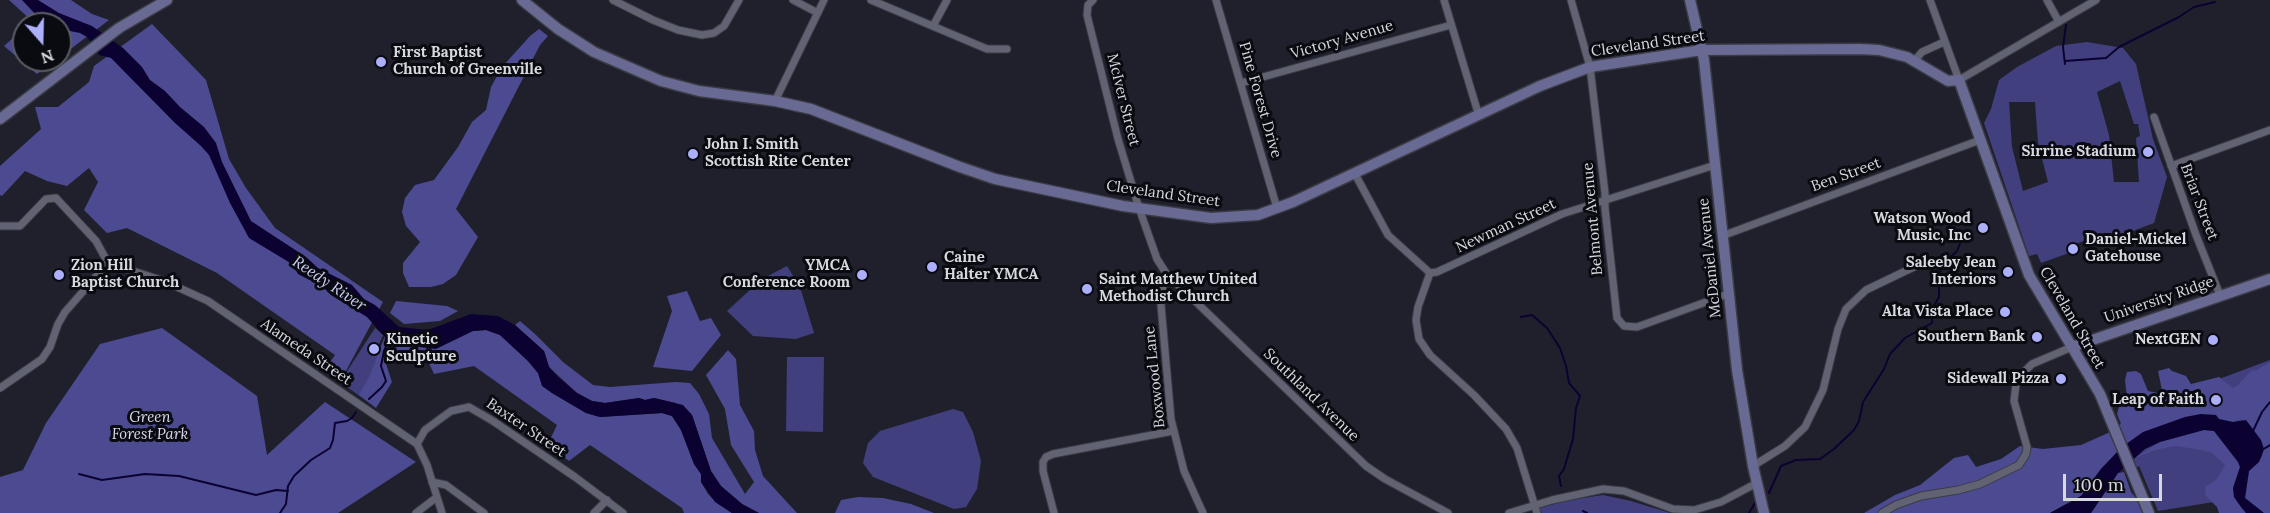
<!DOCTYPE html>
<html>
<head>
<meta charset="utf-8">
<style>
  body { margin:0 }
  #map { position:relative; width:2270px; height:513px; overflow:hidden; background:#20202d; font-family:Lora,serif }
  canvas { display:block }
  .north { position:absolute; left:12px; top:12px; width:60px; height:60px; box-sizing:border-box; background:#0a0b10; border:2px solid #5c5d63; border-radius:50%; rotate:160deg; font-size:16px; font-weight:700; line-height:24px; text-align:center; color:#d7d8e0 }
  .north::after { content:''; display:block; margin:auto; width:21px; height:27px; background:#acaffb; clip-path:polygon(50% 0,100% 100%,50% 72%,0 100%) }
  .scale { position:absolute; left:2063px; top:474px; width:99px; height:27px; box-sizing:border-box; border:3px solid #d7d8e0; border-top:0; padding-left:8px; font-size:18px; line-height:21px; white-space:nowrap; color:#d7d8e0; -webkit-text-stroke:4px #0a0b10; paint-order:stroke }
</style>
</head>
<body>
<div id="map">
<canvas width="2270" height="513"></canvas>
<div class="north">N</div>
<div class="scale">100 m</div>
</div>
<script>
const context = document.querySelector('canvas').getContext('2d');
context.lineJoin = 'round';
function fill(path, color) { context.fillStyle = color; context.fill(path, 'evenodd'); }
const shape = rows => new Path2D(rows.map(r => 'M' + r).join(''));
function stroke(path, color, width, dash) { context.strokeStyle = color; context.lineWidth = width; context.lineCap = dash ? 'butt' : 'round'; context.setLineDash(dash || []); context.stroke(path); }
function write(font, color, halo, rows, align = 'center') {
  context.font = font + ' Lora,serif'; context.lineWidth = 6; context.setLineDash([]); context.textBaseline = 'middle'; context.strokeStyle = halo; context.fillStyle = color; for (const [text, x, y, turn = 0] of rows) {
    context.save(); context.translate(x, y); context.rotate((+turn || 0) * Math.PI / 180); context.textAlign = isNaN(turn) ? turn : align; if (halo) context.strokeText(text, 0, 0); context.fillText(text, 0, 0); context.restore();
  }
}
const green = shape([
  [2087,42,2123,48,2136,64,2153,139,2167,177,2154,223,2101,243,2098,236,2067,247,2069,253,2041,263,2037,254,2029,256,1984,123,1991,109,1999,80,2017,67,2056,46],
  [2120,81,2134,124,2138,124,2140,136,2136,138,2139,182,2114,182,2109,135,2097,92],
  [2009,102,2035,102,2038,143,2048,182,2023,191,2012,147],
  [787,266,800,287,814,333,796,339,753,336,727,311,762,279],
  [375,328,383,335,379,344,381,381,371,404,340,382],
  [787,357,824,357,823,432,786,431],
  [2270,360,2270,513,2228,513,2226,500,2158,511,2139,466,2128,473,2111,433,2122,422,2171,397],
  [953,409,963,412,973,432,981,461,977,489,966,507,954,509,873,477,863,463,868,443,880,431],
  [1603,495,1631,501,1670,513,1542,513,1539,508,1570,500]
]);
const forest = shape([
  [9,0,71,0,92,14,109,20,60,57,60,24,29,24,32,21],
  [152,24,206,80,229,159,246,188,275,228,383,302,340,382,323,372,335,355,217,273,127,228,107,233,84,210,98,182,89,168,67,186,47,181,25,171,2,196,0,195,0,166,41,129,35,107,58,107,89,82,94,66],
  [24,28,24,60,56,60,37,74,4,46],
  [539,29,548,36,540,45,456,209,478,237,456,275,443,284,431,287,409,287,403,273,403,263,420,242,406,226,402,212,405,198,415,185,434,180,458,147,472,122,486,110,491,87,502,67,530,36],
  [687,291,700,321,711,318,721,335,692,371,653,367,672,311,667,296],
  [396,301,447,306,458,311,440,321,404,324,390,313],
  [520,321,535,334,563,362,593,385,610,387,676,382,690,383,699,394,709,414,712,438,745,494,754,482,731,445,725,409,706,375,728,350,736,359,740,405,754,431,755,450,763,476,797,513,759,513,742,504,721,486,711,471,692,415,676,403,654,398,645,400,639,398,605,403,592,401,577,393,549,367,544,351,515,325],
  [162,328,257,396,267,455,325,402,416,462,338,513,0,513,0,477,23,470,46,423,100,344],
  [486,330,500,335,528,361,538,373,543,386,552,393,586,413,600,417,662,413,672,416,681,430,694,464,701,474,701,482,708,494,716,502,732,513,684,513,682,508,590,445,569,461,548,444,557,425,474,366,434,374,424,353,397,352,386,364,392,382,376,408,359,395,370,375,385,336,403,345,423,347,473,331],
  [2270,362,2270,513,2264,513,2245,498,2249,471,2259,462,2242,419,2233,422,2219,419,2122,447,2101,469,2081,496,2050,513,1864,513,1895,495,1920,485,1954,458,1968,455,1976,467,2001,459,2020,446,2043,449,2081,445,2108,433,2121,424,2117,414,2120,403,2127,398,2125,380,2127,372,2136,371,2141,374,2148,391,2158,393,2162,390,2158,371,2169,368,2172,371,2186,376,2191,384,2219,377,2233,388,2238,385,2251,371,2257,370],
  [2204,430,2214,431,2238,462,2240,467,2233,488,2234,497,2246,513,2219,513,2217,507,2205,495,2206,486,2216,480,2225,465,2212,453,2202,450,2175,446,2155,450,2135,458,2160,442],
  [2124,472,2131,492,2143,507,2145,513,2091,513,2118,473],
  [858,497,883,498,911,504,934,513,835,513,841,500]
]);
const water = shape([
  [22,0,38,0,59,13,92,26,123,48,142,67,150,80,165,91,180,107,204,127,216,143,222,162,251,221,306,257,318,268,352,285,364,299,375,305,399,327,428,330,471,314,498,316,515,325,544,351,549,367,558,377,577,393,592,401,605,403,639,398,645,400,654,398,683,405,692,415,711,471,721,486,742,504,759,513,732,513,715,502,701,482,701,474,694,464,681,430,672,416,662,413,600,417,586,413,552,393,542,386,538,373,528,361,500,335,486,330,473,331,436,349,403,345,383,335,367,317,331,295,323,287,298,274,292,264,249,238,230,203,209,155,201,146,175,123,111,58,99,55,87,37,80,33,60,29,60,24,48,24,40,19],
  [2201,414,2216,415,2219,419,2233,422,2246,420,2261,440,2264,449,2262,455,2259,462,2249,471,2245,498,2264,513,2246,513,2241,507,2234,497,2233,488,2240,467,2238,462,2214,431,2204,430,2160,442,2145,449,2118,473,2091,513,2050,513,2081,496,2101,469,2122,447,2143,432,2185,417]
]);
const stream = shape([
  [2065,61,2106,58,2119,47,2179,17,2194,7,2215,2],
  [2065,64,2063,47,2066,25],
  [1521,317,1532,315,1547,328,1560,348,1566,366,1569,383,1580,396,1576,408,1573,439,1564,469,1559,476,1561,486],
  [369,399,382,387,386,381,381,366,384,351,391,336],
  [2252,433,2262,412,2270,402],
  [2262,450,2270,445],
  [79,474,102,480,145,474,179,476,256,495,276,490,288,491],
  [1769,493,1781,466,1796,460,1820,459,1834,449,1854,430,1859,421,1863,402,1884,369,1890,354,1905,338,1932,323,1932,309,1939,297,1939,273,1946,261,1957,251,1965,231],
  [1583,511,1587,513],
  [280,513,286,504,288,486,294,476,311,460,330,448,333,440,335,423,347,421,352,418,356,412],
  [1749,513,1755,503]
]);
const street = shape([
  [613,0,653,20,678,30,702,35,714,33,724,26,739,0],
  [793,0,818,13],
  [871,0,987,49,1007,49],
  [1093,0,1088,5,1087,15,1118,139,1139,208,1157,259,1166,273,1366,466,1385,479,1448,513],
  [1216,0,1277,208],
  [1444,0,1479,116],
  [1571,0,1590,67,1605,193,1605,208,1617,318,1624,326,1637,327,1728,294],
  [1930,0,1959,80,2096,0],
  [2047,0,2059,22],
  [933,26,947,0],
  [1915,60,1922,52,1944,42],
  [1241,83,1451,25],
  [775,101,824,0],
  [2154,117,2196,235,2220,295],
  [2171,166,2270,130],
  [1355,174,1388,235,1430,273,1437,272,1562,214,1715,165],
  [0,226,20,226,46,199,56,198,96,241,108,263],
  [1722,236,1980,140],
  [108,263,164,281,208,301,417,444,427,465,442,513],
  [1430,273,1418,307,1416,320,1419,339,1430,355,1474,395,1506,429,1517,448,1537,513],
  [1170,278,1163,285,1161,305,1171,419,1184,471,1203,513],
  [0,388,42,359,50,347,58,324,65,312,108,263],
  [417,444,425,430,451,411,469,407,493,421,575,477,623,513],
  [1753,466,1785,446,1805,427,1823,390,1838,329,1846,309,1866,290,1916,266],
  [432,482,446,485,484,513],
  [416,513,437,497],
  [594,513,607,500],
  [1054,513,1043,471,1043,462,1046,457,1053,454,1173,431],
  [1509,513,1552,500,1603,489,1624,491,1673,509,1694,510,1721,502,1757,483],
  [1882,513,1896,505,1921,496,1958,490,1980,484,2019,465,2026,454,2027,447,2014,401,2016,384,2022,374,2032,364,2072,347]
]);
const secondary = shape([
  [522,0,558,29,594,52,661,81,699,91,775,101,811,109,960,167,995,179,1123,206,1211,218,1258,215,1293,202,1540,86,1590,67,1702,50,1860,49,1879,50,1907,57,1948,81,1959,80,2029,275,2100,394,2149,513],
  [1690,0,1704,60,1737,370,1753,466,1764,513],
  [0,119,119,28,167,0],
  [2072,347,2270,279]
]);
const markers = [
  [381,62,6,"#acaffb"],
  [2148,152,6,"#acaffb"],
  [693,154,6,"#acaffb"],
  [1983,228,6,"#acaffb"],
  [2073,249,6,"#acaffb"],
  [932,267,6,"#acaffb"],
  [2008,272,6,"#acaffb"],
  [59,275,6,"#acaffb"],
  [862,275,6,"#acaffb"],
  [1087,289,6,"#acaffb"],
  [2005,312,6,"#acaffb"],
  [2037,337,6,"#acaffb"],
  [2213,340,6,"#acaffb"],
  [374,349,6,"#acaffb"],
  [2061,379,6,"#acaffb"],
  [2216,400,6,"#acaffb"]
];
const streetNames = [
  ["Victory Avenue",1342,40,-16],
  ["Cleveland Street",1648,44,-8],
  ["McIver Street",1123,100,76],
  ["Pine Forest Drive",1260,100,74],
  ["Ben Street",1846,175,-20],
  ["Cleveland Street",1163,194,8],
  ["Briar Street",2199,202,69],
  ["Belmont Avenue",1593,219,-95],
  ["Newman Street",1506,226,-25],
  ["McDaniel Avenue",1710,258,-96],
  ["University Ridge",2159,300,-19],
  ["Cleveland Street",2072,318,60],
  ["Alameda Street",306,352,34],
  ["Boxwood Lane",1155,377,-96],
  ["Southland Avenue",1311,395,44],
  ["Baxter Street",526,428,34]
];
const poiNames = [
  ["First Baptist",393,53,"left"],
  ["Church of Greenville",393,70,"left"],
  ["John I. Smith",705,145,"left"],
  ["Scottish Rite Center",705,162,"left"],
  ["Sirrine Stadium",2136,152],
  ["Watson Wood",1971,219],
  ["Music, Inc",1971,236],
  ["Daniel-Mickel",2085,240,"left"],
  ["Gatehouse",2085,257,"left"],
  ["Caine",944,258,"left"],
  ["Halter YMCA",944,275,"left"],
  ["Saleeby Jean",1996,263],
  ["Interiors",1996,280],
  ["Zion Hill",71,266,"left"],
  ["Baptist Church",71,283,"left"],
  ["YMCA",850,266],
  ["Conference Room",850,283],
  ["Saint Matthew United",1099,280,"left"],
  ["Methodist Church",1099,297,"left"],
  ["Alta Vista Place",1993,312],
  ["Southern Bank",2025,337],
  ["Kinetic",386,340,"left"],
  ["Sculpture",386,357,"left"],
  ["NextGEN",2201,340],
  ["Sidewall Pizza",2049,379],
  ["Leap of Faith",2204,400]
];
const parkNames = [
  ["Green",150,418],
  ["Forest Park",150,435]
];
const waterNames = [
  ["Reedy River",329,284,34]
];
fill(green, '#413f7e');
fill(forest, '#4c4a90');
fill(water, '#0c0231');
stroke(stream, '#0c0231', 2);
stroke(street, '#3b3b46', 9);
stroke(secondary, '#3b3b46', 13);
stroke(street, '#616372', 7);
stroke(secondary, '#696a93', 10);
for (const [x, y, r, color] of markers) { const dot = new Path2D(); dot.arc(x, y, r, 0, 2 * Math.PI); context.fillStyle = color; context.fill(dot); stroke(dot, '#0a0b10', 2); }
write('15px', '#d7d8e0', '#0a0b10', streetNames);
write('bold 15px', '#d7d8e0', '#0a0b10', poiNames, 'right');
write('italic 15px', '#dadbf0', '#0a0b10', parkNames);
write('italic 16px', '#cacdf5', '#0a0b10', waterNames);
</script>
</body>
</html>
